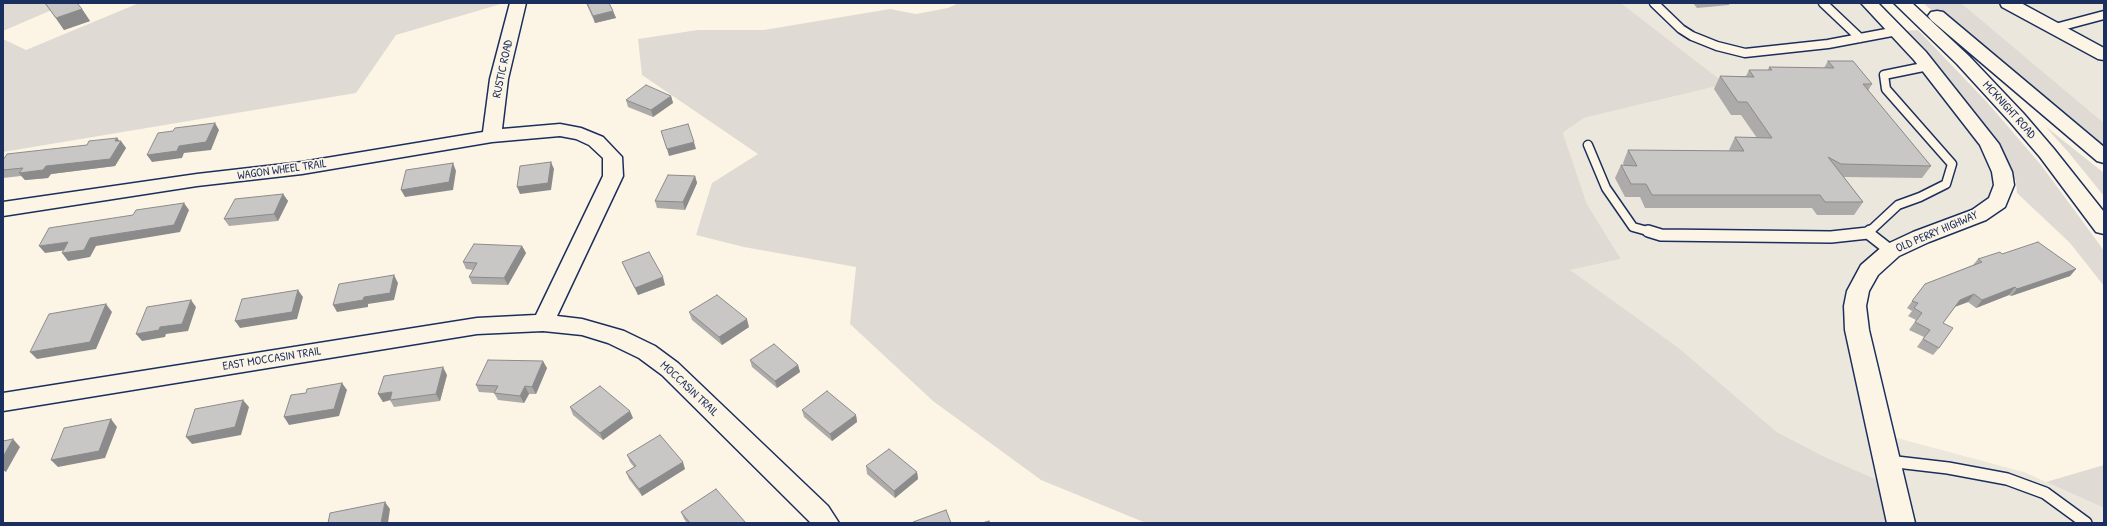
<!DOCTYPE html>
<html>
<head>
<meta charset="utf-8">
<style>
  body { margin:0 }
  #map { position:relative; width:2107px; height:526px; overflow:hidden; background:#fcf5e5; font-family:"Patrick Hand",sans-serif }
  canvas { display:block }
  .frame { position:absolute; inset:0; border:4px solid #1b2f5e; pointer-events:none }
</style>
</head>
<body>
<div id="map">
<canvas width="2107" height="526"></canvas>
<div class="frame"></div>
</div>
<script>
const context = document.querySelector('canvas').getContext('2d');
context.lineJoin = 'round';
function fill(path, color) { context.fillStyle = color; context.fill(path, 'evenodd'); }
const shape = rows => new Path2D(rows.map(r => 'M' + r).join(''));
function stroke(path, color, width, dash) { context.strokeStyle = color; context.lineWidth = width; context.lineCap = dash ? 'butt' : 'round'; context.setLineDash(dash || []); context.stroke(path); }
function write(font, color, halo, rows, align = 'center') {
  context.font = font + ' "Patrick Hand",sans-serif'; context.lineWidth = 3.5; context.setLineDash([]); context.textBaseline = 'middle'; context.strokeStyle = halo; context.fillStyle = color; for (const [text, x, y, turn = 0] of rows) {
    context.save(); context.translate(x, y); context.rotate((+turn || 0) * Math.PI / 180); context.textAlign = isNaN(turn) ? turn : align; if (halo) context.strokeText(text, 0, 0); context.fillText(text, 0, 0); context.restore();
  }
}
const built = shape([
  [1621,3,1869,3,1989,144,1998,202,1921,237,1862,282,1882,434,2024,472,2104,508,2104,523,1901,523,1827,458,1777,432,1679,348,1569,270,1621,259,1587,204,1563,133,1584,118,1726,84],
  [1961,3,2104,3,2104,123,1963,5]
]);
const green = shape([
  [3,3,68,3,3,31],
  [139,3,504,3,396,35,356,93,3,152,3,39,26,50],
  [959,3,1621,3,1726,84,1584,118,1563,133,1587,204,1621,259,1570,270,1679,348,1777,432,1827,458,1893,487,1901,523,1146,523,1041,480,933,401,850,324,856,267,744,247,696,235,712,183,758,154,642,75,638,39,698,30,764,30,890,9,916,14,948,8],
  [1923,3,1961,3,2104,123,2104,157],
  [1918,30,1986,101,2041,165,2100,245,2104,252,2104,286,2070,243,2017,193,2016,181,1991,138,1905,31],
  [2045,126,2104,173,2104,196,2069,153],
  [2104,465,2104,508,2046,482]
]);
const laneFar1 = shape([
  [1654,3,1681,29,1692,36,1717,46,1745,53,1828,44,1897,31],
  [1823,3,1860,38],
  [2055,28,2104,15],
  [1588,145,1606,188,1633,227,1651,232],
  [1869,232,1898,205,1920,197,1946,184,1952,164,1886,89,1884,75,1928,66]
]);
const lane = shape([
  [1648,231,1661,235,1831,237,1868,233],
  [1870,231,1868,233,1891,251],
  [1888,461,1948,468,2007,479,2045,493,2086,523]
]);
const street = shape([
  [510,3,526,3,508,79,502,129,560,124,581,128,603,137,622,157,623,176,557,316,582,319,624,331,655,346,678,363,828,506,839,523,811,523,662,375,639,358,608,343,582,335,543,331,477,334,3,411,3,393,477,318,536,315,603,176,603,158,589,145,576,139,560,136,492,142,302,174,197,186,3,216,3,202,197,174,302,162,483,132,490,79,510,3]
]);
const secondary = shape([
  [1861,3,1878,3,1926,52,1999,144,2012,172,2014,185,2005,207,1986,220,1929,242,1899,256,1878,275,1869,291,1866,306,1869,330,1915,523,1887,523,1845,330,1844,306,1847,291,1861,265,1883,246,1913,232,1972,210,1989,198,1994,185,1992,172,1980,145,1914,60,1861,3],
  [2000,3,2021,3,2104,48,2104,60,2098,59,2002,7,2000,3]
]);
const highway = shape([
  [1894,3,1912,3,1969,56,2024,114,2054,149,2104,212,2104,234,2096,232,2040,157,2010,122,1957,64,1894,3],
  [1937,11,1943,12,2104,147,2104,163,2097,161,1931,20,1928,16,1931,12,1937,11]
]);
const wall = shape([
  [45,3,82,9,90,21,64,30],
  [586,3,609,3,613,11,616,18,595,23],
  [1693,3,1730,3,1729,5,1697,8],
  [1828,61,1872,84,1868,91,1931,166,1922,178,1844,177,1863,202,1854,215,1817,215,1812,208,1645,208,1640,197,1625,197,1615,178,1621,165,1624,165,1623,163,1628,150,1729,151,1729,150,1735,137,1757,138,1741,115,1731,115,1714,89,1720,76,1746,76,1749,70,1768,70,1769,67,1824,68],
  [671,96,673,103,653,117,628,107,626,100],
  [117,138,126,148,115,166,51,174,48,178,25,180,21,176,3,178,3,160,87,145],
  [695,176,697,183,685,210,657,208,655,201],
  [283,194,288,201,278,221,229,226,224,219],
  [522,246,526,253,508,285,472,284,469,277,473,270,466,269,463,262],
  [2002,254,2076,269,2070,276,2011,296,2009,295,1976,308,1968,302,1955,307,1943,323,1939,348,1933,355,1917,347,1924,337,1909,330,1916,320,1908,316,1912,311,1907,308,1925,284,1973,265,1978,259],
  [622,262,665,285,638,295,625,269],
  [689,312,749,327,722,345,692,320],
  [750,360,798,365,800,372,777,388,752,367],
  [547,368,536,394,529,394,524,403,498,400,494,393,479,392,476,385],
  [447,375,440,401,394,407,390,400,383,402,378,394],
  [570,407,633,418,603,440,573,415],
  [802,410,856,415,857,422,832,441,804,417],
  [627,455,685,469,642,496,629,479,626,472,634,467,630,462],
  [866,466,917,472,918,479,895,498,867,474],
  [681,512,746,523,687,523,684,519]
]);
const shadedWall = shape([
  [82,9,90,21,64,30,56,18],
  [613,11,616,18,595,23,593,16],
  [671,96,673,103,653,117,651,110],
  [215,123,219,130,211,150,184,153,182,158,152,162,147,155,179,146],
  [117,138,120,142,121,141,126,148,115,166,51,174,48,178,25,180,19,173,46,166,115,141],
  [694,142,696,149,669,156,667,149],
  [551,162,554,169,551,190,520,194,517,187],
  [453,163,456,171,453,190,405,197,401,190],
  [695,176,697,183,685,210,683,202],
  [283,194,288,201,278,221,274,214],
  [184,203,189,210,180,232,96,246,90,257,68,261,62,253,90,238],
  [68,242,74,249,45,253,39,246],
  [522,246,526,253,508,285,504,278],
  [2076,269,2070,276,2011,296,2017,289],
  [394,275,398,283,394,300,368,304,368,307,337,312,333,305,364,297],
  [663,277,665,285,638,295,635,288],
  [2015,287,2009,295,1976,308,1982,300],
  [298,290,303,297,297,319,240,328,235,321],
  [1974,294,1968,302,1954,307,1960,300],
  [191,300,196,307,188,331,166,334,165,337,142,341,136,334,160,327],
  [106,304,112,312,96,349,37,359,30,352],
  [747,319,749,327,722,345,719,337],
  [543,361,547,368,536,394,532,387],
  [798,365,800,372,777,388,775,381],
  [443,367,447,375,440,401,436,394],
  [342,383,347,390,339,416,289,425,284,417],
  [525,386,529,394,524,403,520,396],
  [392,392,390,400,383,402,378,394],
  [243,400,249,407,241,435,192,444,186,437],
  [630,411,633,418,603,440,600,433],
  [856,415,857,422,832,441,830,434],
  [111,419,117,427,105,458,58,467,51,460],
  [13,439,20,447,6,472,3,470,3,457],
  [683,462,685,469,642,496,639,489],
  [917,472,918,479,895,498,894,491],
  [385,502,390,509,388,523,381,523]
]);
const building = shape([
  [45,3,77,3,82,9,56,18,45,3],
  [587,3,609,3,613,11,593,16,587,3],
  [1828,61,1853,61,1872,84,1863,84,1931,166,1841,164,1828,157,1863,202,1825,202,1820,195,1652,195,1646,184,1631,184,1621,165,1637,166,1628,150,1744,151,1735,137,1772,138,1747,102,1738,102,1720,76,1754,77,1749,70,1772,70,1769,67,1834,68,1828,61],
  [646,85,671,96,651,110,626,100,646,85],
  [215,123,206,142,179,146,177,151,147,155,158,133,173,131,175,128,215,123],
  [688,124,694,142,667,149,661,131,688,124],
  [117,138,115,141,121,141,110,159,46,166,43,170,19,173,23,168,3,170,3,160,7,154,87,145,89,141,117,138],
  [551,162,548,183,517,187,520,166,551,162],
  [453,163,449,182,401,190,406,170,453,163],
  [668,175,695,176,683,202,655,201,668,175],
  [283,194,274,214,224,219,235,199,283,194],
  [184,203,174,225,90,238,84,250,62,253,68,242,39,246,49,228,133,215,136,210,184,203],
  [2038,242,2076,269,2017,289,2015,287,1982,300,1974,294,1960,300,1943,323,1953,328,1939,348,1923,339,1930,330,1915,322,1922,313,1914,308,1918,303,1912,301,1925,284,1982,262,1978,259,2000,252,2002,254,2038,242],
  [474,244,522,246,504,278,469,277,477,263,463,262,474,244],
  [649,252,663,277,635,288,622,262,649,252],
  [394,275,390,293,364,297,363,300,333,305,339,284,394,275],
  [298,290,292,312,235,321,242,299,298,290],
  [717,295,747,319,719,337,689,312,717,295],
  [191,300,182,324,160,327,159,330,136,334,147,307,191,300],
  [106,304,90,342,30,352,49,314,106,304],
  [774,344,798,365,775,381,750,360,774,344],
  [488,360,543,361,532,387,525,386,520,396,494,393,498,386,476,385,488,360],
  [443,367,436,394,390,400,392,392,378,394,384,376,443,367],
  [342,383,334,409,284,417,291,395,306,393,307,389,342,383],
  [600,386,630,411,600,433,570,407,600,386],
  [827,391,856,415,830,434,802,410,827,391],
  [243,400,235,427,186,437,195,409,243,400],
  [111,419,99,451,51,460,64,428,111,419],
  [660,435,683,462,639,489,626,472,636,466,627,455,660,435],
  [13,439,3,457,3,441,13,439],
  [889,449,917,472,894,491,866,466,889,449],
  [716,489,746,523,690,523,681,512,716,489],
  [385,502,381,523,328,523,330,513,385,502],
  [946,510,951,523,913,523,913,522,946,510],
  [989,521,990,523,982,523,989,521]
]);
const streetNames = [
  ["RUSTIC ROAD",503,69,-78],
  ["MCKNIGHT ROAD",2009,110,48],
  ["WAGON WHEEL TRAIL",282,170,-8],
  ["OLD PERRY HIGHWAY",1937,232,-23],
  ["EAST MOCCASIN TRAIL",272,359,-9],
  ["MOCCASIN TRAIL",689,389,43]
];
fill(built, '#ece7dc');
fill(green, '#dfdbd4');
stroke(laneFar1, '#1b2f5e', 11);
stroke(lane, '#1b2f5e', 14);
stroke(street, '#1b2f5e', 3);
stroke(secondary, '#1b2f5e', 3);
stroke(highway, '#1b2f5e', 3);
stroke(laneFar1, '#fcf5e5', 8);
stroke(lane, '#fcf5e5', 11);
fill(street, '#fcf5e5');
fill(secondary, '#fcf5e5');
fill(highway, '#fcf5e5');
fill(wall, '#acabaa');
fill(shadedWall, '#8c8b8b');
fill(building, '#c8c7c6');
stroke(building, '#8c8b8b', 1);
write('12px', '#1b2f5e', '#fcf5e5', streetNames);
</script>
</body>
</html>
